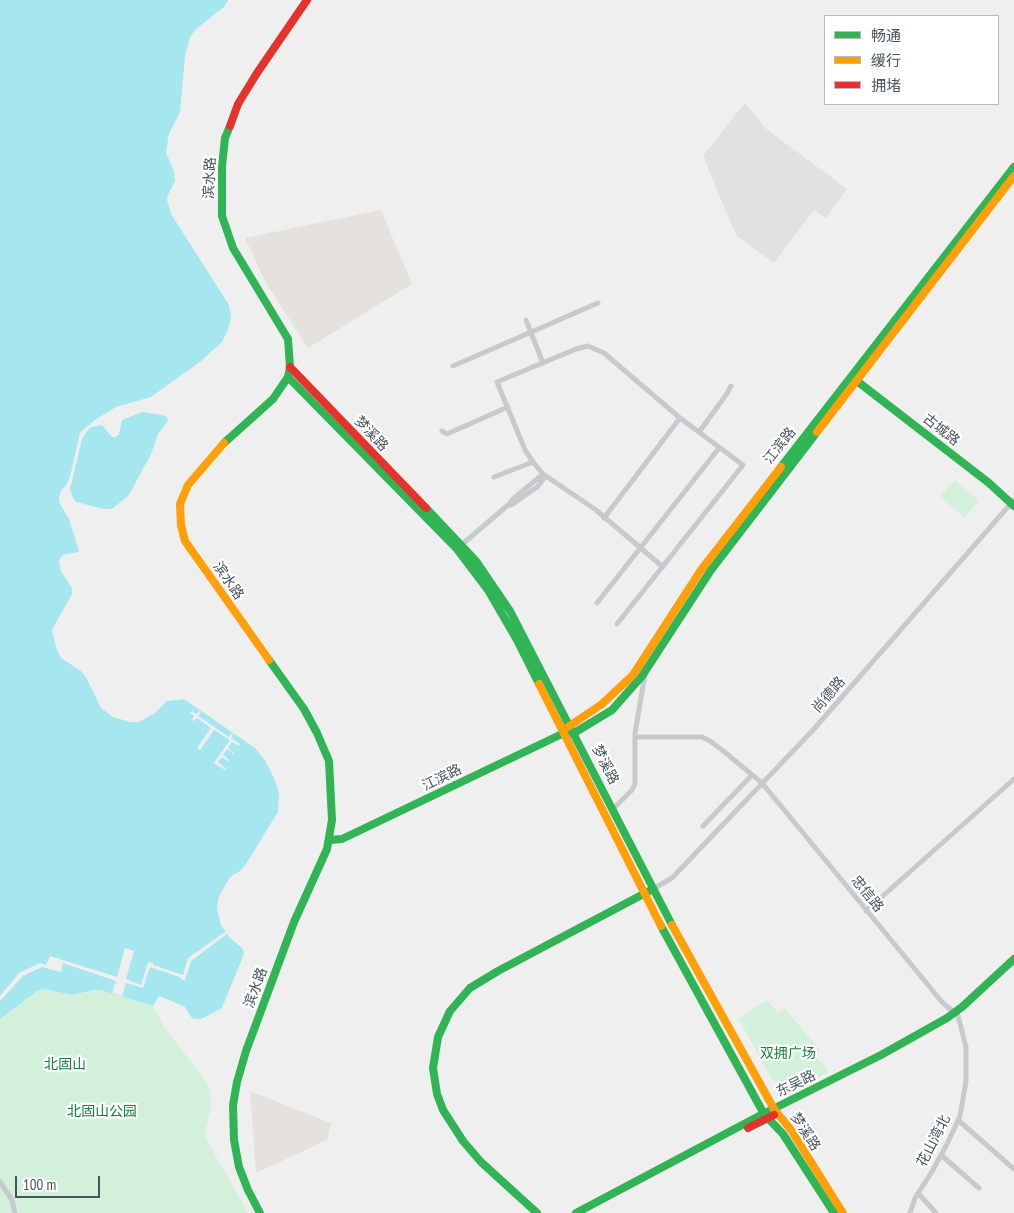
<!DOCTYPE html>
<html>
<head>
<meta charset="utf-8">
<style>
  body { margin:0 }
  #map { position:relative; width:1014px; height:1213px; overflow:hidden; background:#f0efef; font-family:"PT Sans Narrow","Noto Sans SC",sans-serif }
  canvas { display:block }
  .legend { position:absolute; left:824px; top:15px; width:175px; height:90px; box-sizing:border-box; background:#fff; border:1px solid #b5bbbe; margin:0; padding:6px 9px; list-style:none; font-size:15px; color:#46545c }
  .legend li { display:flex; align-items:center; gap:10px; height:25px }
  .legend b { width:25px; border:1px solid #b5bbbe }
  .scale { position:absolute; left:15px; top:1176px; width:85px; height:22px; box-sizing:border-box; border:2px solid #46545c; border-top:0; padding-left:6px; font-size:15px; line-height:18px; white-space:nowrap; color:#46545c; -webkit-text-stroke:4px #fff; paint-order:stroke }
</style>
</head>
<body>
<div id="map">
<canvas width="1014" height="1213"></canvas>
<ul class="legend">
<li><b style="height:6px;background:#30b455"></b>畅通</li>
<li><b style="height:6px;background:#ff9f0a"></b>缓行</li>
<li><b style="height:6px;background:#e5322d"></b>拥堵</li>
</ul>
<div class="scale">100 m</div>
</div>
<script>
const context = document.querySelector('canvas').getContext('2d');
context.lineJoin = 'round';
function fill(path, color) { context.fillStyle = color; context.fill(path, 'evenodd'); }
const shape = rows => new Path2D(rows.map(r => 'M' + r).join(''));
function stroke(path, color, width, dash) { context.strokeStyle = color; context.lineWidth = width; context.lineCap = dash ? 'butt' : 'round'; context.setLineDash(dash || []); context.stroke(path); }
function write(font, color, halo, rows, align = 'center') {
  context.font = font + ' "PT Sans Narrow","Noto Sans SC",sans-serif'; context.lineWidth = 4.5; context.setLineDash([]); context.textBaseline = 'middle'; context.strokeStyle = halo; context.fillStyle = color; for (const [text, x, y, turn = 0] of rows) {
    context.save(); context.translate(x, y); context.rotate((+turn || 0) * Math.PI / 180); context.textAlign = isNaN(turn) ? turn : align; if (halo) context.strokeText(text, 0, 0); context.fillText(text, 0, 0); context.restore();
  }
}
const commercial = shape([
  [381,210,412,284,308,348,265,281,245,238],
  [250,1091,331,1123,327,1140,256,1173]
]);
const education = shape([
  [745,103,765,128,847,189,826,218,814,210,774,263,736,235,703,156]
]);
const green = shape([
  [955,480,979,501,964,518,940,496],
  [45,989,72,995,94,990,104,991,153,1006,164,1027,208,1084,211,1098,210,1112,204,1135,248,1213,0,1213,0,1019,37,991],
  [767,1000,778,1013,785,1009,820,1050,815,1055,829,1072,797,1088,784,1086,772,1080,739,1019]
]);
const water = shape([
  [0,0,228,0,224,7,196,29,190,37,185,57,180,112,169,134,166,152,174,172,175,181,168,195,167,200,171,214,229,305,231,318,228,330,222,342,201,361,151,397,116,407,95,420,80,433,71,473,67,484,61,491,59,498,60,504,69,519,79,551,75,553,65,554,61,557,59,561,61,571,72,588,72,594,52,630,57,650,61,658,81,671,87,679,101,708,113,717,130,722,139,722,155,713,167,701,184,699,255,748,265,760,274,778,279,792,278,812,246,864,240,871,230,877,219,896,217,909,221,925,230,938,243,949,244,954,222,1008,201,1019,194,1019,190,1016,185,1007,181,1005,159,996,153,1006,104,991,94,990,72,995,45,989,37,991,0,1019],
  [142,412,162,415,167,417,168,421,158,434,151,454,129,495,112,509,104,509,76,502,73,498,70,489,82,439,86,432,91,427,102,425,112,437,116,437,119,434,122,420]
]);
const pier = shape([
  [192,711,196,714,199,711,201,712,198,716,229,737,232,733,233,734,231,738,240,744,239,746,232,742,228,748,234,753,234,754,227,749,223,755,229,760,229,762,222,757,218,762,226,769,225,770,214,763,230,740,214,730,200,750,197,748,211,728,197,718,194,721,192,720,194,716,190,713],
  [225,932,227,934,191,961,185,980,181,979,180,977,150,967,143,988,126,983,122,996,112,993,116,981,63,963,61,972,42,967,23,976,0,1001,0,996,19,973,40,963,46,965,50,956,117,977,125,948,134,951,126,979,141,985,148,962,153,963,153,965,183,975,188,958]
]);
const street = shape([
  [526,320,543,363],
  [453,366,598,303],
  [442,431,447,434,508,407],
  [699,432,726,395,731,386],
  [494,477,533,462],
  [509,505,513,504,537,487,546,476],
  [604,518,680,418,743,465,617,624],
  [459,547,508,505,513,499,543,474],
  [663,567,596,510,543,474,533,462,525,450,497,382,576,349,588,346,604,353,680,418],
  [597,603,719,448],
  [635,737,702,737,710,741,722,750,762,783,942,1002,958,1016,966,1047,966,1081,960,1116,949,1140,933,1170,915,1198,910,1213],
  [613,809,632,790,635,784,635,733,645,674],
  [703,826,752,775],
  [653,889,672,878,814,729,1014,500],
  [866,911,1014,779],
  [958,1120,1014,1169],
  [941,1155,979,1188],
  [0,1182,12,1200,15,1213],
  [918,1193,936,1213]
]);
const fast = shape([
  [288,377,457,549,488,590,517,640,539,684],
  [853,378,989,483,1014,506],
  [224,443,273,399,288,377,290,367,288,339,233,248,222,216,222,166,225,138,230,126],
  [781,467,1014,167],
  [426,508,476,561,510,611,672,925],
  [330,840,342,839,564,733,574,733,612,710,642,676,711,570,817,432],
  [661,926,764,1114,783,1134,834,1213],
  [260,1213,248,1190,239,1167,234,1140,233,1105,237,1082,246,1051,294,922,327,849,332,820,329,761,317,733,304,709,269,660],
  [537,1213,481,1162,463,1141,443,1110,437,1094,433,1068,438,1037,450,1011,470,988,498,971,653,889],
  [576,1213,761,1115,881,1055,947,1018,962,1007,1014,959]
]);
const slow = shape([
  [817,432,1014,176],
  [224,443,188,485,180,504,181,525,185,541,269,660],
  [539,684,661,926],
  [568,727,602,704,633,675,701,570,781,467],
  [672,925,774,1109,791,1130,843,1213]
]);
const jam = shape([
  [230,126,238,104,257,73,307,0],
  [290,367,426,508],
  [748,1128,774,1115]
]);
const streetNames = [
  ["滨水路",210,178,-87],
  ["古城路",941,430,38],
  ["梦溪路",371,434,47],
  ["江滨路",780,446,-52],
  ["滨水路",228,581,55],
  ["尚德路",829,695,-49],
  ["梦溪路",605,765,63],
  ["江滨路",442,778,-26],
  ["忠信路",867,894,51],
  ["滨水路",256,988,-70],
  ["东吴路",796,1084,-26],
  ["梦溪路",805,1132,57],
  ["花山湾北",934,1141,-63]
];
const parkNames = [
  ["双拥广场",788,1054],
  ["北固山",65,1065],
  ["北固山公园",102,1112]
];
fill(commercial, '#e5e2dd');
fill(education, '#e2e0e1');
fill(green, '#d3f0db');
fill(water, '#a6e7ef');
fill(pier, '#f0efef');
stroke(street, '#c6cacc', 5);
stroke(fast, '#30b455', 8);
stroke(slow, '#ff9f0a', 8);
stroke(jam, '#e5322d', 8);
write('14px', '#46545c', '#fff', streetNames);
write('14px', '#13813e', '#fff', parkNames);
</script>
</body>
</html>
